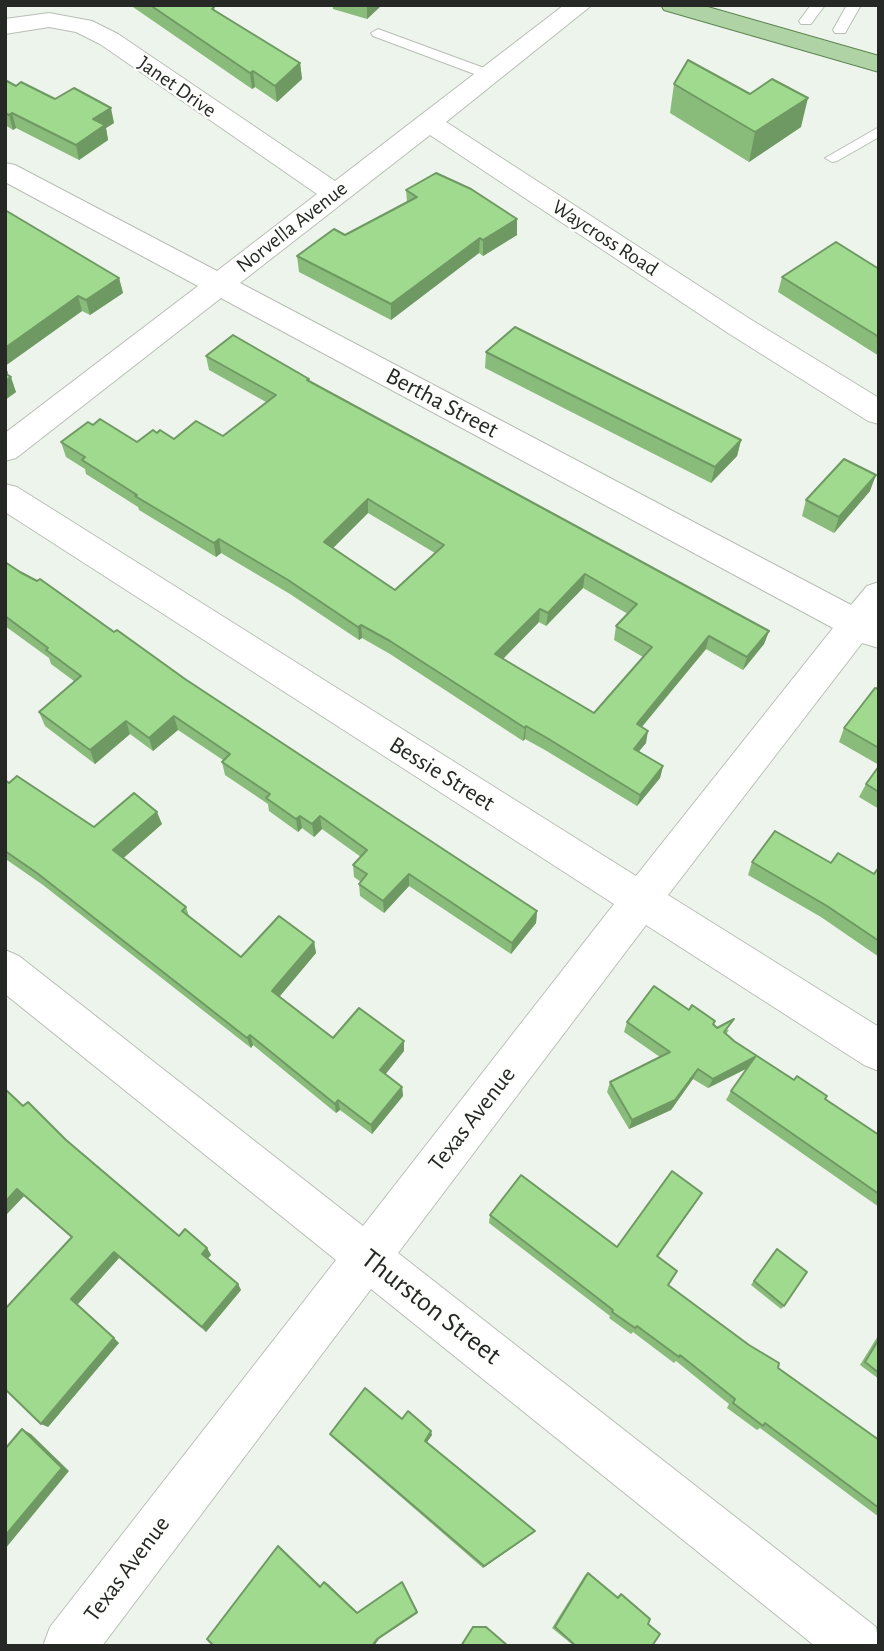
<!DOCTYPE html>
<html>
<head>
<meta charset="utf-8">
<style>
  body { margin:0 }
  #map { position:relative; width:884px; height:1651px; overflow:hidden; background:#edf4eb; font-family:"Alegreya Sans",sans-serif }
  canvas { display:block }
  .frame { position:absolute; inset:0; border:7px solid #252825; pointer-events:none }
</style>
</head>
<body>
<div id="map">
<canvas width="884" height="1651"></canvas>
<div class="frame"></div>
</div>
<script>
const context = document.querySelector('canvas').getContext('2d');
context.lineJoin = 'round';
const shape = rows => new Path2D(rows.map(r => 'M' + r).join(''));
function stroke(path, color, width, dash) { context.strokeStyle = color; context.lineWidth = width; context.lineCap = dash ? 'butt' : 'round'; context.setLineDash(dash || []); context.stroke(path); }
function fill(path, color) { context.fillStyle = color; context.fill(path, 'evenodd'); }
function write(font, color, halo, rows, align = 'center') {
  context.font = font + ' "Alegreya Sans",sans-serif'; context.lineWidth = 5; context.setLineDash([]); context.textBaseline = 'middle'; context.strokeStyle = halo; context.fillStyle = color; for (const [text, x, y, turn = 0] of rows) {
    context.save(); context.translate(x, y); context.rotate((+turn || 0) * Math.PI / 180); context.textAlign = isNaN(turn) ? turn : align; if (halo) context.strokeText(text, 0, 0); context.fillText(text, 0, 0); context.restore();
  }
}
const lane = shape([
  [811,5,825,5,811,24,801,24,799,21,811,5],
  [847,5,861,5,845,33,835,33,833,30,847,5],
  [378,29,495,72,497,75,495,78,485,78,373,36,371,33,378,29],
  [879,127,879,137,837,161,832,162,825,158,879,127]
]);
const street = shape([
  [564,5,592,5,446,122,750,319,879,398,879,424,868,421,728,333,430,135,240,283,851,605,867,586,879,582,879,648,862,643,668,895,879,1027,879,1071,864,1065,646,925,398,1253,876,1627,879,1646,815,1646,371,1289,102,1646,43,1646,50,1627,336,1260,5,994,5,950,19,956,363,1226,614,904,5,512,5,484,17,487,636,876,833,628,221,298,16,458,5,461,5,433,198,286,5,182,5,163,15,165,217,271,317,194,100,44,76,32,49,27,5,34,5,19,49,13,92,21,118,34,335,181,564,5]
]);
const primary = shape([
  [661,5,701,5,879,56,879,72,664,10,661,5]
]);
const wall = shape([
  [130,5,212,5,214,7,215,10,300,63,302,79,277,102,255,87,252,89],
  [333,5,382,5,367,19,333,9],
  [5,80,16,86,55,99,114,123,106,128,108,140,79,160,16,128,13,130,5,125],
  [674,84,801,127,749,162,670,113],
  [406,190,517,235,483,256,479,253,391,320,299,272,297,256,345,235,407,202],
  [5,210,119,278,123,293,90,315,82,311,5,366,8,373,7,374,16,392,5,400],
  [879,269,879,356,778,292,782,277],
  [486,352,741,440,737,456,711,483,485,368],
  [206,356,309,381,769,631,764,644,743,670,706,649,642,727,646,743,638,752,663,766,660,778,637,806,545,750,525,739,523,741,390,654,362,638,359,640,290,594,221,553,216,557,139,510,138,507,86,474,85,469,66,457,61,442,93,425,137,442,157,433,174,439,223,436,266,402,209,370],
  [368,513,435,553,395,590,333,548],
  [583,588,628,614,616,626,614,640,643,657,594,713,503,659,539,622,546,626],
  [870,491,834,533,802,516,806,500],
  [5,562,185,679,537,911,536,923,511,954,409,886,384,913,360,896,359,884,361,882,354,877,353,865,361,857,322,829,314,837,302,828,298,832,269,811,268,804,225,775,222,762,223,760,178,730,153,751,130,734,95,764,45,726,39,712,74,681,51,664,49,658,5,626],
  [879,689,879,765,839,742,844,728],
  [879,766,879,809,859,797,866,784],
  [5,780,94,827,162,824,122,858,186,907,189,916,241,957,314,942,316,953,279,997,333,1038,404,1051,385,1074,402,1087,403,1096,372,1134,340,1110,336,1113,253,1045,251,1048,43,885,7,860,5,861],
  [752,862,831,863,874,874,879,867,879,957,821,917,748,875],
  [689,1010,717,1028,729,1030,726,1034,734,1041,825,1099,879,1135,879,1207,726,1100,731,1091,747,1068,708,1088,693,1079,671,1110,629,1129,607,1092,610,1082,660,1057,624,1032,627,1022],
  [23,1106,66,1140,179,1236,207,1248,211,1255,208,1258,238,1284,241,1290,206,1332,119,1258,77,1305,119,1343,48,1427,72,1238,24,1196,5,1216],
  [697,1201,658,1257,668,1285,778,1368,879,1440,879,1517,760,1428,757,1430,727,1408,729,1404,676,1361,674,1363,633,1332,631,1334,609,1318,610,1316,489,1223,490,1215,617,1247],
  [773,1253,784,1306,781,1309,751,1285],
  [879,1334,879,1379,860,1365],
  [402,1419,432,1435,427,1442,533,1533,483,1568,333,1438,330,1434],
  [588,1573,616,1597,621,1594,648,1624,652,1646,574,1646,552,1628,585,1575]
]);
const shadedWall = shape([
  [367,5,382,5,367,19],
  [300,63,302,79,277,102,275,86],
  [253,71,255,87,252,89,250,73],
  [808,98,801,127,749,162,755,132],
  [111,108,114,123,106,128,108,140,79,160,76,145,93,119],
  [12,113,16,128,13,130,9,115],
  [517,219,517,235,483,256,483,240],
  [480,238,479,253,391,320,391,304],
  [119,278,123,293,90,315,86,300],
  [78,296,82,311,5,366,8,373,5,375,5,348],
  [11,377,16,392,5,400,5,381],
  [741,440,737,456,711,483,715,467],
  [876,475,870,491,834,533,839,517],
  [368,499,368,513,325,556,324,542],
  [219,539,221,553,216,557,214,543],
  [585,574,583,588,546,626,548,613],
  [540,609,539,622,495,667,495,654],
  [361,625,362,638,359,640,358,627],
  [769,631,764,644,743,670,747,657],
  [709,636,706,649,634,736,637,724],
  [174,716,178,730,153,751,149,738],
  [126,721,130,734,95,764,90,750],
  [526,726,525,739,523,741,525,728],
  [648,731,646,743,631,761,634,749],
  [663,766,660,778,637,806,640,795],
  [157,812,162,824,118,863,113,850],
  [300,816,302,828,298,832,296,819],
  [320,816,322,829,314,837,312,824],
  [409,874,409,886,384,913,383,901],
  [537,911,536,923,511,954,512,943],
  [314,942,316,953,275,1002,272,991],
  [250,1035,253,1045,251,1048,247,1038],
  [404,1041,404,1051,381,1080,380,1070],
  [755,1057,750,1067,708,1088,713,1079],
  [698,1069,693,1079,671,1110,629,1129,632,1120],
  [402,1087,403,1096,372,1134,371,1125],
  [338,1100,340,1110,336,1113,335,1104],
  [17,1189,24,1196,5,1216,5,1202],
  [702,1193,697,1201,653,1263,657,1256],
  [207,1248,211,1255,206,1260,202,1254],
  [114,1252,119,1258,77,1305,71,1299],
  [238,1284,241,1290,206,1332,202,1327],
  [114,1338,119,1343,48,1427,41,1424],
  [22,1429,31,1434,69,1471,5,1549,5,1536],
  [431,1431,432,1435,425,1445,425,1441],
  [535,1531,533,1533,483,1568,484,1566],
  [278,1546,282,1549,324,1589,320,1587],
  [324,1582,328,1584,359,1614,357,1613],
  [402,1582,418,1613,379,1639,374,1646,372,1646]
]);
const building = shape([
  [150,5,212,5,214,7,212,9,300,63,275,86,253,71,250,73,150,5],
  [688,60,750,94,772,79,808,98,755,132,674,84,688,60],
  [5,80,16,86,21,82,55,99,74,88,111,108,93,119,105,125,76,145,12,113,9,115,5,113,5,80],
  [436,173,471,189,517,219,483,240,480,238,391,304,297,256,334,229,345,235,417,197,406,190,436,173],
  [5,210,119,278,86,300,78,296,5,348,5,210],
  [836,242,879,269,879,337,782,277,836,242],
  [515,327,741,440,715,467,486,352,515,327],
  [233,335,309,379,307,380,769,631,747,657,709,636,637,724,648,731,634,749,663,766,640,795,547,738,526,726,525,728,390,641,361,625,358,627,288,580,219,539,214,543,135,496,137,495,82,460,85,457,61,442,88,422,93,425,100,419,137,442,153,430,157,433,160,430,174,439,196,421,223,436,276,395,206,356,233,335],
  [368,499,444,545,395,590,324,542,368,499],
  [585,574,637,604,616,626,652,647,594,713,495,654,540,609,548,613,585,574],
  [5,373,11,377,5,381,5,373],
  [844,459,876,475,839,517,806,500,844,459],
  [5,562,20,572,37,581,40,579,114,632,117,630,185,679,537,911,512,943,409,874,383,901,359,884,367,874,353,865,367,850,320,816,312,824,300,816,296,819,266,798,270,794,222,762,230,754,174,716,149,738,126,721,90,750,39,712,81,676,46,650,48,648,5,616,5,562],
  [875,688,879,689,879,748,844,728,875,688],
  [879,766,879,792,866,784,879,766],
  [17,776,94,827,134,793,157,812,113,850,186,907,182,911,241,957,279,916,314,942,272,991,333,1038,359,1008,404,1041,380,1070,402,1087,371,1125,338,1100,335,1104,250,1035,247,1038,37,873,5,851,5,780,9,783,17,776],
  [775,831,831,863,838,853,874,874,879,867,879,941,827,906,752,862,775,831],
  [654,986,689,1010,692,1005,715,1021,713,1024,717,1028,734,1019,724,1032,734,1041,794,1080,797,1076,827,1096,825,1099,879,1135,879,1194,731,1091,755,1057,713,1079,698,1069,675,1100,632,1120,610,1082,670,1052,627,1022,654,986],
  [5,1089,23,1106,28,1102,66,1140,179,1236,185,1229,207,1248,202,1254,238,1284,202,1327,114,1252,71,1299,114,1338,41,1424,5,1389,5,1309,72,1237,17,1189,5,1202,5,1089],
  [672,1171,702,1193,657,1256,677,1271,668,1285,749,1345,779,1363,778,1368,879,1440,879,1508,765,1423,763,1426,733,1403,735,1399,680,1355,679,1357,637,1326,635,1328,612,1312,613,1310,490,1215,521,1175,617,1247,672,1171],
  [777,1249,807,1272,784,1306,754,1281,777,1249],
  [879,1339,879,1373,865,1362,879,1339],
  [365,1388,402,1419,408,1411,431,1431,425,1441,535,1531,484,1566,330,1434,365,1388],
  [22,1429,62,1468,5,1536,5,1449,22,1429],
  [278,1546,320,1587,324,1582,357,1613,402,1582,417,1612,377,1639,372,1646,214,1646,207,1639,278,1546],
  [588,1573,618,1598,621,1594,650,1619,648,1624,660,1634,652,1646,576,1646,555,1627,588,1573],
  [473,1627,486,1627,508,1646,461,1646,473,1627]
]);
const farStreetnames = [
  ["Janet Drive",177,87,35],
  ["Norvella Avenue",292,227,-38],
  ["Waycross Road",605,238,33]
];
const streetNames = [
  ["Bertha Street",442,403,28],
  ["Bessie Street",442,774,32],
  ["Texas Avenue",472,1119,-52],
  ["Texas Avenue",127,1569,-53]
];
const nearStreetnames = [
  ["Thurston Street",431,1307,38]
];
stroke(lane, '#b8beb6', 2);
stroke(street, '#b8beb6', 2);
stroke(primary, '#5c8451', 2);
fill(lane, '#fff');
fill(street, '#fff');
fill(primary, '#afd3a4');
fill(wall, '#89bb7a');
fill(shadedWall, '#6f9963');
fill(building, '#9fda8e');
stroke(building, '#6f9963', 2);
write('21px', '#252825', '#fefffd', farStreetnames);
write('24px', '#252825', '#fefffd', streetNames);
write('28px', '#252825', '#fefffd', nearStreetnames);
</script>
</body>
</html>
